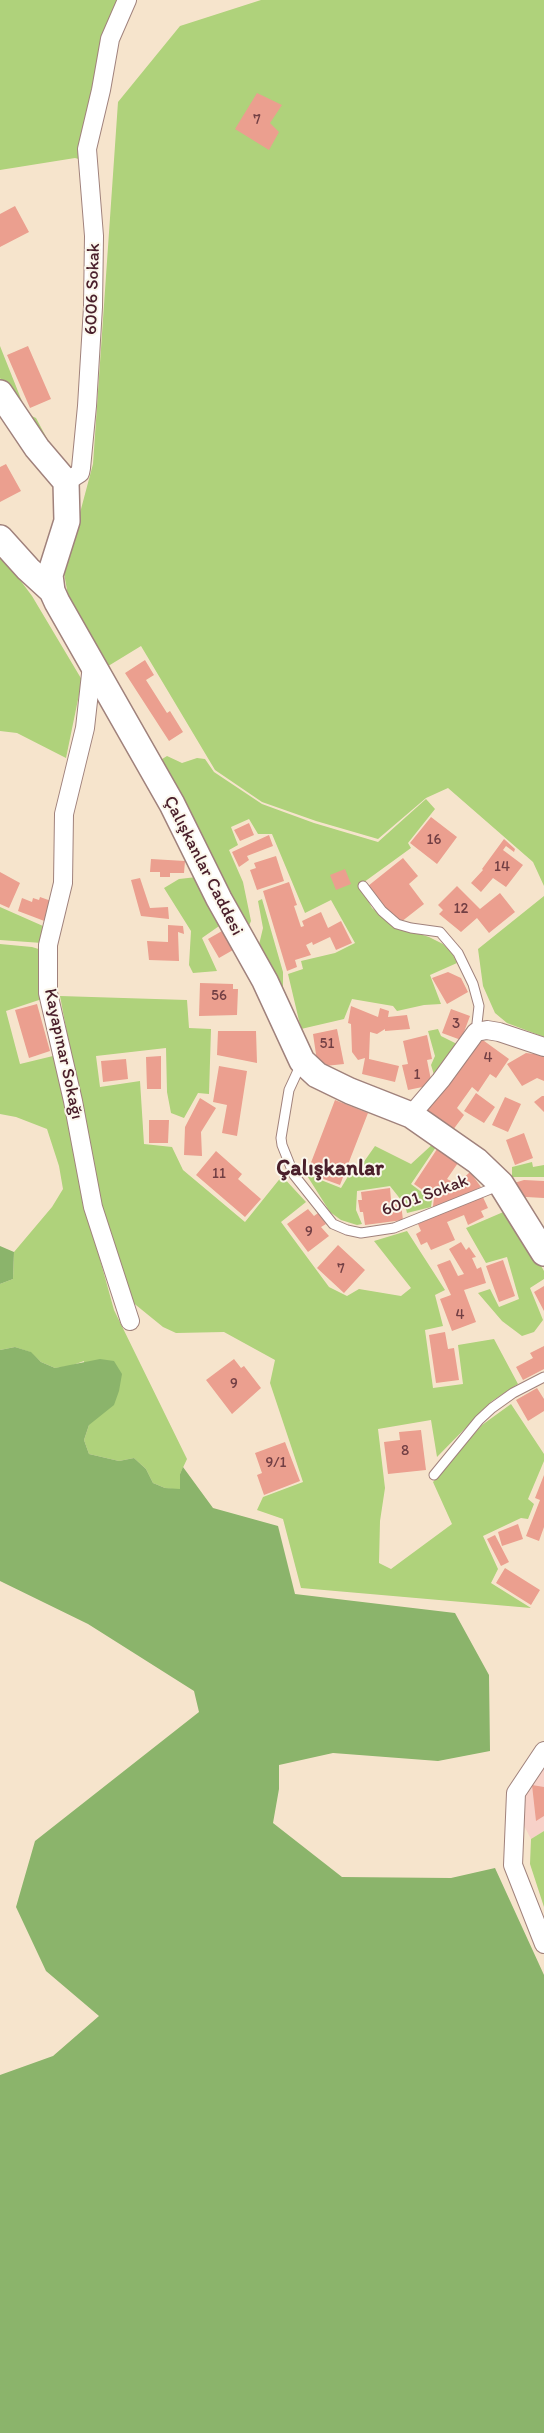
<!DOCTYPE html>
<html>
<head>
<meta charset="utf-8">
<style>
  body { margin:0 }
  canvas { display:block; background:#f6e4cc }
</style>
</head>
<body>
<canvas width="544" height="2433"></canvas>
<script>
const context = document.querySelector('canvas').getContext('2d');
context.lineJoin = 'round';
function fill(path, color) { context.fillStyle = color; context.fill(path, 'evenodd'); }
const shape = rows => new Path2D(rows.map(r => 'M' + r).join(''));
function stroke(path, color, width, dash) { context.strokeStyle = color; context.lineWidth = width; context.lineCap = dash ? 'butt' : 'round'; context.setLineDash(dash || []); context.stroke(path); }
function write(font, color, halo, rows, align = 'center') {
  context.font = font + ' Itim,sans-serif'; context.lineWidth = 4; context.setLineDash([]); context.textBaseline = 'middle'; context.strokeStyle = halo; context.fillStyle = color; for (const [text, x, y, turn = 0] of rows) {
    context.save(); context.translate(x, y); context.rotate((+turn || 0) * Math.PI / 180); context.textAlign = isNaN(turn) ? turn : align; if (halo) context.strokeText(text, 0, 0); context.fillText(text, 0, 0); context.restore();
  }
}
const built = shape([
  [544,1759,544,1831,531,1839,522,1822,523,1788]
]);
const green = shape([
  [0,0,122,0,82,160,75,158,0,170],
  [261,0,544,0,544,886,533,862,448,788,426,798,378,839,316,821,262,802,215,770,141,646,105,668,70,607,64,573,93,464,118,102,180,26],
  [0,346,27,414,36,418,59,461,4,386,0,378],
  [0,553,32,596,82,680,66,758,17,733,0,731],
  [167,756,182,763,197,758,205,759,214,772,262,804,314,823,378,842,426,799,435,809,408,843,411,848,360,885,372,908,394,926,429,937,443,944,452,953,457,963,430,975,441,1004,424,1005,397,1011,393,1006,352,999,344,1019,301,1029,288,974,303,969,301,961,335,953,355,943,331,900,305,913,272,834,258,834,249,819,231,827,238,845,229,850,243,882,251,921,248,928,159,761],
  [197,877,222,924,202,938,217,971,193,973,189,965,191,931,164,888,179,879],
  [544,896,544,1037,507,1023,495,1013,483,986,478,949],
  [262,899,283,972,283,1002,257,953,263,928,258,901],
  [0,907,43,926,42,943,0,940],
  [0,944,32,947,45,951,42,999,6,1011,20,1064,53,1056,68,1103,86,1209,114,1310,187,1459,180,1474,180,1490,165,1488,153,1483,146,1469,134,1458,119,1461,89,1454,84,1440,89,1425,84,1361,70,1366,55,1368,41,1362,30,1352,15,1347,0,1350,0,1284,13,1279,14,1252,52,1207,63,1189,59,1166,47,1129,16,1117,0,1114],
  [60,996,187,1000,189,1028,211,1029,209,1094,198,1093,184,1118,171,1113,167,1092,166,1048,96,1056,100,1087,140,1081,144,1144,172,1147,183,1170,245,1222,282,1176,306,1202,281,1222,329,1287,347,1296,359,1289,401,1296,411,1288,374,1241,407,1231,445,1290,435,1295,443,1326,425,1330,433,1388,463,1384,458,1345,494,1339,518,1384,492,1401,437,1457,431,1420,378,1429,385,1488,380,1521,379,1563,391,1569,452,1524,433,1482,482,1425,511,1404,544,1454,544,1461,528,1499,534,1504,528,1519,521,1518,483,1536,498,1569,491,1583,531,1608,301,1588,283,1519,257,1510,263,1497,303,1482,270,1383,275,1360,224,1332,176,1333,163,1327,131,1301,99,1205],
  [438,1029,441,1036,459,1045,435,1078,431,1065,435,1056,428,1031],
  [435,1142,438,1144,411,1184,432,1200,431,1207,407,1213,405,1205,390,1186,357,1191,356,1210,362,1224,357,1225,341,1220,330,1212,306,1174,341,1188,350,1173,356,1173,375,1146,411,1164],
  [532,1162,533,1167,544,1165,544,1177,512,1177,512,1167],
  [508,1210,544,1271,544,1279,530,1288,543,1320,534,1332,522,1336,502,1321,478,1293,490,1289,499,1307,519,1299,507,1257,486,1263,466,1228],
  [544,1831,544,1907,530,1864,531,1839]
]);
const forest = shape([
  [0,1246,14,1252,13,1279,0,1284],
  [15,1347,31,1352,41,1362,55,1368,100,1359,114,1361,122,1374,119,1391,114,1405,89,1425,84,1440,89,1454,119,1461,134,1458,146,1469,153,1483,165,1488,180,1489,180,1474,183,1467,213,1508,278,1526,295,1594,455,1613,489,1675,490,1751,438,1761,333,1753,279,1765,279,1789,273,1823,342,1877,451,1878,495,1868,544,1975,544,2433,0,2433,0,2075,53,2056,99,2016,46,1971,16,1907,35,1841,199,1712,194,1691,88,1624,0,1581,0,1350]
]);
const building = shape([
  [257,93,282,105,270,123,279,132,269,150,235,129],
  [15,206,29,232,0,247,0,214],
  [28,346,51,399,30,408,7,355],
  [6,464,21,491,0,502,0,467],
  [145,660,154,675,146,680,167,713,170,711,183,732,169,741,125,673],
  [431,817,457,837,437,864,410,843],
  [249,823,254,835,240,841,234,830],
  [269,835,273,846,247,856,249,860,239,867,232,852],
  [504,839,515,849,514,852,506,846,503,850,523,865,506,887,493,878,481,892,471,883,483,870,482,869],
  [276,856,284,881,257,890,250,870,256,868,254,863],
  [403,858,418,876,409,884,424,904,401,922,381,904,368,886],
  [151,859,185,861,184,873,170,873,170,877,160,877,160,872,150,872],
  [345,869,351,884,336,890,330,875],
  [0,872,20,883,9,908,0,904],
  [140,878,150,908,168,907,169,919,141,916,131,880],
  [289,882,297,905,294,906,301,927,304,926,302,921,321,912,328,928,341,921,352,943,336,950,330,937,313,945,312,942,306,945,311,955,295,960,297,967,287,971,263,891],
  [457,886,480,909,500,893,515,912,489,933,477,918,461,932,439,914,443,910,438,905],
  [40,897,54,902,47,922,18,911,22,898,32,902,33,898,39,900],
  [168,925,183,926,184,934,178,932,179,961,149,960,147,941,168,942],
  [222,931,233,950,219,958,208,939],
  [448,972,461,978,468,992,447,1004,432,978],
  [200,983,233,984,233,989,238,989,237,1015,199,1016],
  [37,1004,50,1051,29,1058,15,1010],
  [351,1006,378,1017,380,1008,389,1011,388,1017,407,1015,410,1029,385,1031,385,1029,377,1034,370,1032,369,1059,399,1066,395,1082,362,1074,365,1058,358,1060,352,1052,351,1024,348,1023],
  [451,1009,470,1016,461,1040,442,1033],
  [337,1029,344,1064,325,1066,317,1061,313,1034],
  [218,1031,256,1031,257,1063,217,1055],
  [427,1035,432,1059,427,1060,432,1085,408,1090,402,1065,408,1064,403,1041],
  [480,1038,509,1059,496,1078,490,1074,478,1092,472,1087,457,1108,464,1115,450,1134,425,1113],
  [526,1053,544,1055,544,1081,537,1078,522,1086,507,1064],
  [161,1056,161,1089,147,1089,146,1057],
  [126,1059,128,1079,103,1082,101,1061],
  [219,1066,247,1071,237,1136,222,1133,227,1105,213,1102],
  [476,1093,495,1107,484,1123,464,1111],
  [542,1096,544,1096,544,1112,534,1102],
  [505,1097,521,1104,508,1132,492,1125],
  [200,1098,216,1108,201,1132,202,1156,184,1155,185,1127],
  [335,1100,368,1113,340,1185,307,1173],
  [149,1120,169,1120,168,1143,149,1143],
  [524,1133,533,1158,515,1165,506,1140],
  [439,1146,460,1160,447,1179,457,1184,470,1172,481,1187,435,1209,433,1206,434,1198,414,1184],
  [216,1151,242,1174,238,1179,261,1199,245,1217,196,1175],
  [524,1180,544,1181,544,1198,526,1197,520,1201,514,1183],
  [390,1188,391,1200,394,1200,394,1204,401,1204,403,1220,365,1225,363,1212,360,1212,358,1200,362,1200,361,1192],
  [482,1195,488,1208,481,1211,484,1217,468,1225,464,1215,447,1222,455,1240,431,1250,427,1242,421,1245,416,1234,421,1231,418,1224],
  [308,1209,314,1216,318,1213,326,1224,321,1227,329,1236,308,1252,287,1224],
  [461,1242,466,1250,469,1247,476,1257,472,1258,477,1269,481,1267,486,1283,464,1290,476,1322,452,1331,440,1299,451,1295,437,1265,450,1260,458,1276,464,1274,449,1249],
  [338,1245,365,1270,344,1293,317,1268],
  [503,1260,515,1296,499,1302,486,1266],
  [544,1286,544,1311,534,1292],
  [445,1332,448,1349,454,1348,459,1380,436,1383,429,1335],
  [544,1346,544,1369,523,1380,516,1367,533,1358,530,1353],
  [234,1359,241,1368,244,1366,261,1388,232,1414,206,1380],
  [537,1388,544,1399,544,1411,528,1421,516,1400],
  [421,1430,426,1470,388,1474,384,1442,400,1440,399,1432],
  [285,1442,300,1481,264,1495,257,1475,262,1473,255,1453],
  [544,1475,544,1527,539,1541,526,1536,540,1500,535,1498],
  [518,1524,523,1539,502,1546,498,1532],
  [495,1535,509,1562,501,1566,487,1539],
  [505,1568,540,1590,531,1605,496,1583],
  [532,1785,544,1787,544,1816,536,1821]
]);
const lane = shape([
  [363,886,382,911,397,924,411,928,440,932,458,953,473,984,479,1006,476,1032],
  [301,1064,289,1090,281,1138,282,1145,294,1175,333,1224,347,1230,361,1233,394,1228,498,1186],
  [434,1475,479,1420,492,1408,513,1393,544,1377]
]);
const street = shape([
  [66,482,80,473,81,468,87,406,93,307,94,236,87,149,101,90,110,39,127,0],
  [92,665,85,728,64,814,63,883,48,945,48,993,73,1101,93,1207,130,1321],
  [411,1115,441,1080,476,1032,487,1030,499,1032,544,1047],
  [544,1751,516,1793,513,1865,544,1944]
]);
const secondary = shape([
  [0,393,37,448,66,482,67,521,50,575,52,591,57,602,172,804,219,899,265,981,302,1061,317,1075,350,1091,411,1115,477,1161,501,1184,544,1253],
  [0,538,28,569,52,591]
]);
const numberNames = [
  ["7",257,120],
  ["16",434,840],
  ["14",502,867],
  ["12",461,909],
  ["56",219,996],
  ["3",456,1024],
  ["51",327,1044],
  ["4",488,1058],
  ["1",417,1075],
  ["11",219,1174],
  ["9",309,1232],
  ["7",341,1269],
  ["4",460,1315],
  ["9",234,1384],
  ["8",405,1451],
  ["9/1",276,1463]
];
const streetNames = [
  ["6006 Sokak",93,289,-88],
  ["Çalışkanlar Caddesi",203,866,63],
  ["Kayapınar Sokağı",63,1054,78],
  ["6001 Sokak",425,1196,-20]
];
const districtNames = [
  ["Çalışkanlar",330,1169]
];
fill(built, '#f7d1c8');
fill(green, '#afd27b');
fill(forest, '#8bb46b');
fill(building, '#eb9f8f');
stroke(lane, '#a0827c', 11);
stroke(street, '#a0827c', 20);
stroke(secondary, '#a0827c', 28);
stroke(lane, '#fff', 9);
stroke(street, '#fff', 18);
stroke(secondary, '#fff', 25);
write('15px', '#723f44', null, numberNames);
write('18px', '#4a1f2b', '#fbf7ec', streetNames);
write('bold 22px', '#4a1f2b', '#fbf7ec', districtNames);
</script>
</body>
</html>
